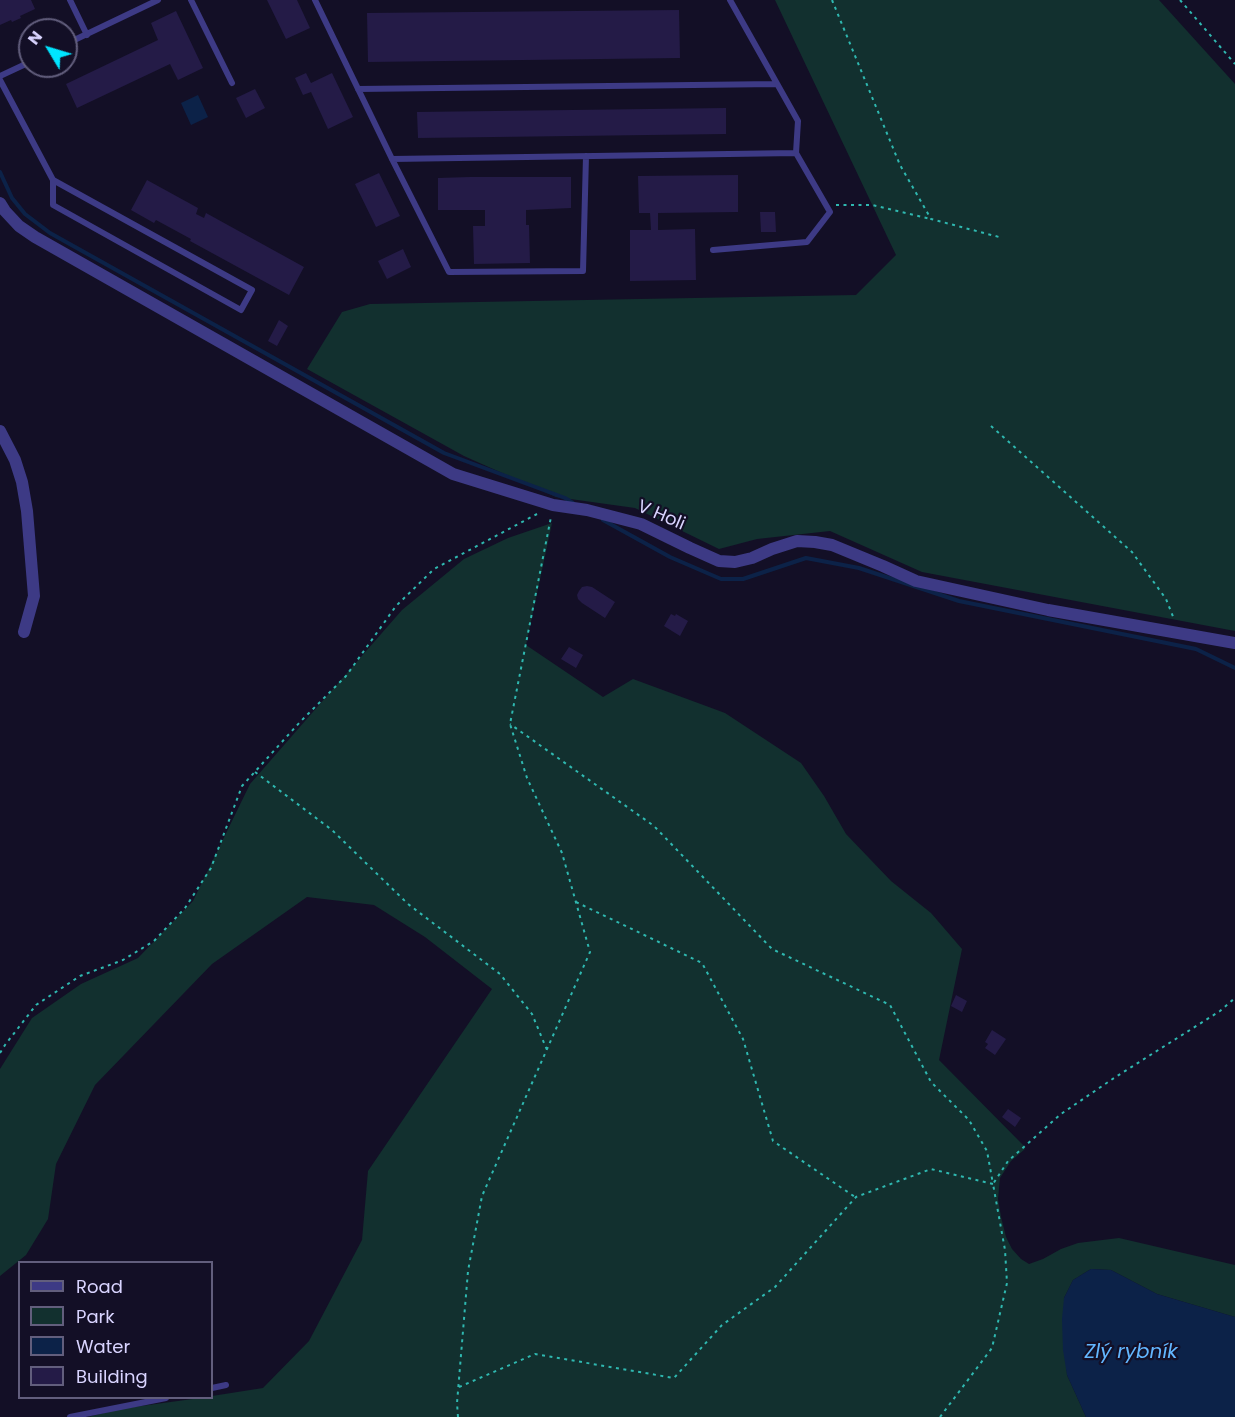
<!DOCTYPE html>
<html>
<head>
<meta charset="utf-8">
<style>
  body { margin:0 }
  #map { position:relative; width:1235px; height:1417px; overflow:hidden; background:#130f26; font-family:Poppins,sans-serif }
  canvas { display:block }
  .legend { position:absolute; left:18px; top:1261px; width:195px; height:138px; box-sizing:border-box; background:#130f26; border:2px solid #625e7d; margin:0; padding:8px 10px; list-style:none; font-size:18px; color:#d9d4ff }
  .legend li { display:flex; align-items:center; gap:12px; height:30px }
  .legend b { width:30px; border:2px solid #625e7d }
  .north { position:absolute; left:18px; top:18px; width:60px; height:60px; box-sizing:border-box; background:#130f26; border:2px solid #625e7d; border-radius:50%; rotate:308deg; font-size:16px; font-weight:700; line-height:24px; text-align:center; color:#d9d4ff }
  .north::after { content:''; display:block; margin:auto; width:21px; height:27px; background:#00e5ff; clip-path:polygon(50% 0,100% 100%,50% 72%,0 100%) }
</style>
</head>
<body>
<div id="map">
<canvas width="1235" height="1417"></canvas>
<ul class="legend">
<li><b style="height:8px;background:#3d3a85"></b>Road</li>
<li><b style="height:16px;background:#12302f"></b>Park</li>
<li><b style="height:16px;background:#0c2248"></b>Water</li>
<li><b style="height:16px;background:#241b47"></b>Building</li>
</ul>
<div class="north">N</div>
</div>
<script>
const context = document.querySelector('canvas').getContext('2d');
context.lineJoin = 'round';
function fill(path, color) { context.fillStyle = color; context.fill(path, 'evenodd'); }
const shape = rows => new Path2D(rows.map(r => 'M' + r).join(''));
function stroke(path, color, width, dash) { context.strokeStyle = color; context.lineWidth = width; context.lineCap = dash ? 'butt' : 'round'; context.setLineDash(dash || []); context.stroke(path); }
function write(font, color, halo, rows, align = 'center') {
  context.font = font + ' Poppins,sans-serif'; context.lineWidth = 4.5; context.setLineDash([]); context.textBaseline = 'middle'; context.strokeStyle = halo; context.fillStyle = color; for (const [text, x, y, turn = 0] of rows) {
    context.save(); context.translate(x, y); context.rotate((+turn || 0) * Math.PI / 180); context.textAlign = isNaN(turn) ? turn : align; if (halo) context.strokeText(text, 0, 0); context.fillText(text, 0, 0); context.restore();
  }
}
const green = shape([
  [775,0,1159,0,1235,84,1235,631,922,572,830,531,757,539,719,549,635,508,556,497,464,456,307,369,342,312,370,304,856,295,896,255],
  [552,523,526,645,603,697,633,679,725,713,801,763,824,796,846,834,891,881,931,913,962,949,939,1060,1025,1147,1025,1149,1011,1161,1000,1178,998,1199,1001,1217,1006,1237,1012,1249,1021,1259,1029,1264,1043,1259,1061,1249,1078,1243,1119,1238,1235,1265,1235,1317,1157,1294,1111,1270,1091,1269,1073,1280,1064,1298,1067,1375,1086,1417,88,1417,119,1409,200,1398,212,1398,212,1396,263,1388,309,1341,362,1240,368,1171,492,989,425,937,374,905,307,897,212,964,95,1085,56,1164,48,1219,26,1255,0,1276,0,1069,32,1018,81,984,138,958,193,901,250,784,402,610,464,559,508,538]
]);
const water = shape([
  [198,95,208,117,191,125,181,103],
  [1091,1269,1111,1270,1157,1294,1235,1317,1235,1417,1086,1417,1067,1375,1063,1350,1062,1319,1064,1298,1073,1280]
]);
const stream = shape([
  [0,172,12,198,25,214,50,233,444,453,565,498,573,503],
  [603,520,670,557,721,579,743,579,806,558,859,568,959,601,1196,649,1235,668]
]);
const building = shape([
  [0,0,31,0,35,9,20,16,21,18,12,22,11,20,0,25],
  [267,0,297,0,310,28,286,39],
  [679,10,680,58,368,62,367,13],
  [176,11,203,68,178,80,170,64,77,108,66,84,158,40,151,23],
  [306,73,311,83,332,73,353,117,328,129,311,92,303,95,295,78],
  [255,89,265,108,246,118,236,98],
  [726,108,726,134,418,138,417,112],
  [379,173,400,216,376,227,355,184],
  [738,175,738,212,658,213,658,230,695,229,696,280,630,281,630,230,651,230,650,213,639,213,638,176],
  [470,177,571,177,571,208,526,210,526,225,529,225,530,263,474,264,473,226,485,226,485,210,438,210,438,178],
  [147,180,198,208,196,214,204,218,206,213,304,267,289,295,190,241,191,239,156,220,154,223,131,210],
  [760,212,775,212,776,232,761,232],
  [403,249,411,267,387,279,378,261],
  [279,320,288,326,277,346,268,341],
  [587,586,592,587,615,602,605,618,582,603,578,599,577,595,579,591,582,587],
  [671,614,675,616,676,614,688,621,680,636,664,626],
  [569,647,583,655,576,668,561,659],
  [956,995,967,1001,962,1012,951,1006],
  [992,1030,1006,1039,995,1055,985,1048,988,1044,985,1042],
  [1008,1109,1021,1118,1015,1127,1002,1117]
]);
const path = shape([
  [832,0,900,165,931,219,999,237],
  [1180,0,1235,64],
  [836,205,872,205,931,219],
  [991,426,1132,552,1166,599,1174,619],
  [255,772,332,830,408,904,500,974,532,1014,547,1050],
  [576,902,702,963,743,1039,773,1141,855,1197],
  [0,1053,5,1045,36,1005,80,976,123,960,154,941,185,908,211,868,242,786,300,722,346,676,396,606,434,569,537,514],
  [459,1387,535,1354,674,1378,722,1325,775,1287,856,1197,931,1169,993,1184,987,1151,969,1120,931,1082,890,1005,772,949,654,826,510,724],
  [458,1417,457,1403,468,1271,482,1196,590,952,562,853,527,778,510,724,551,517],
  [940,1417,992,1348,1007,1283,1005,1250,993,1184,1008,1161,1061,1114,1114,1078,1220,1011,1235,998]
]);
const lane = shape([
  [70,0,87,35],
  [191,0,232,83],
  [315,0,392,159,449,272,583,271,586,156],
  [66,44,158,0],
  [0,76,30,62],
  [0,80,53,180,53,205,241,310,252,290,53,180],
  [358,89,777,84],
  [392,159,796,153],
  [713,250,807,242,830,212,796,153,798,121,730,0],
  [212,1388,226,1385],
  [70,1417,166,1398]
]);
const street = shape([
  [0,203,5,211,19,226,35,237,453,474,553,505,587,510,641,524,690,548,719,561,735,562,752,558,772,549,797,541,815,542,832,545,883,566,916,581,1048,610,1235,643],
  [0,431,15,460,22,482,27,511,34,596,24,632]
]);
const streetNames = [
  ["V Holi",661,516,23]
];
const waterNames = [
  ["Zlý rybník",1131,1353]
];
fill(green, '#12302f');
fill(water, '#0c2248');
stroke(stream, '#0c2248', 4);
fill(building, '#241b47');
stroke(path, '#2fb8b0', 2, [3, 4.5]);
stroke(lane, '#3d3a85', 6);
stroke(street, '#3d3a85', 12);
write('18px', '#d9d4ff', '#130f26', streetNames);
write('italic 20px', '#62b6ff', '#130f26', waterNames);
</script>
</body>
</html>
